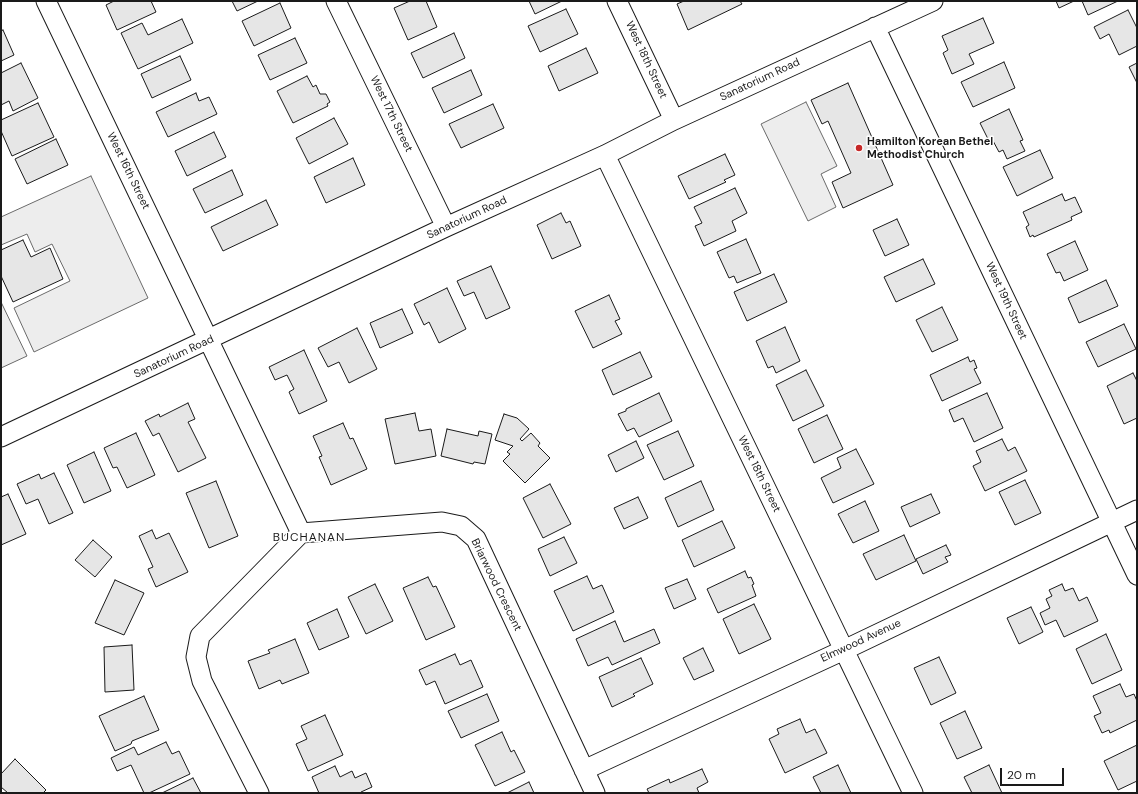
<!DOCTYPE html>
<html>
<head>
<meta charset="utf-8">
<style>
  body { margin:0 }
  #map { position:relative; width:1138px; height:794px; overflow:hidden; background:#fff; font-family:"DM Sans",sans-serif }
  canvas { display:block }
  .frame { position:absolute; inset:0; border:2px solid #1a1a1a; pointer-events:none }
  .scale { position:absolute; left:1000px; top:768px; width:64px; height:18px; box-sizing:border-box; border:2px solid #1a1a1a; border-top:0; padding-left:5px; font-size:12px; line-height:14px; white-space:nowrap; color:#1a1a1a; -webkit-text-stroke:3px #fff; paint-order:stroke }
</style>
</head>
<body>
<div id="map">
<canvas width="1138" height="794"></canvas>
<div class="frame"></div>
<div class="scale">20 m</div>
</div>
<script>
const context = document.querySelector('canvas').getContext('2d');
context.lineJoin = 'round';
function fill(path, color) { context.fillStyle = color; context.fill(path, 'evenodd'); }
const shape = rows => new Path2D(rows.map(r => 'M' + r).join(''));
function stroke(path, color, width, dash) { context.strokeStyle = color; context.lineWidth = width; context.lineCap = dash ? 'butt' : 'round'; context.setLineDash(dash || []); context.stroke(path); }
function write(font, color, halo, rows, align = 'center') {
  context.font = font + ' "DM Sans",sans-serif'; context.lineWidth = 3; context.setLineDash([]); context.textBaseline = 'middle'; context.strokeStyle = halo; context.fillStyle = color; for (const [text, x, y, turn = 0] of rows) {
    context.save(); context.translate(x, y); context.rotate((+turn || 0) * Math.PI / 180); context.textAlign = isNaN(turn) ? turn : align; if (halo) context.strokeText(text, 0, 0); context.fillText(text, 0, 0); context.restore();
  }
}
const parking = shape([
  [806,102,837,166,821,174,836,207,808,221,761,124,806,102],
  [91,176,148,298,34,352,14,308,70,281,52,244,35,252,27,234,1,245,1,217,91,176],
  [1,302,27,356,1,368,1,302]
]);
const building = shape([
  [114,1,151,1,156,12,117,30,106,5,114,1],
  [232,1,258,1,237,11,232,1],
  [410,1,426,1,437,27,408,40,394,8,410,1],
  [529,1,562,1,535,14,529,1],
  [684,1,740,1,742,4,688,30,677,4,684,1],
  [1056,1,1074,1,1059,8,1056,1],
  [1082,1,1118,1,1088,15,1082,1],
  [280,3,291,28,254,46,242,21,280,3],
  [566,9,578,34,540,52,528,26,566,9],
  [1128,10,1137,28,1137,46,1119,55,1109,34,1100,39,1094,27,1128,10],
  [983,18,994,43,969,54,974,64,952,74,943,53,948,50,942,36,983,18],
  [182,19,193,43,138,69,121,33,142,23,148,35,182,19],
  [3,30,14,55,1,61,1,31,3,30],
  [454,33,465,58,423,78,411,53,454,33],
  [295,38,307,63,270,80,258,55,295,38],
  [586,48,598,73,559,91,548,66,586,48],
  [180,56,191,80,152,98,141,74,180,56],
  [1004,62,1015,88,973,107,961,82,1004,62],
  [21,63,38,98,13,111,9,101,1,105,1,73,21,63],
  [1137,63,1137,83,1129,67,1137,63],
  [471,70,482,95,444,113,432,88,471,70],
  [307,76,313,87,316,85,320,94,326,94,330,102,327,104,328,106,293,123,277,91,307,76],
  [848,83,893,185,843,208,832,182,851,173,828,121,822,124,811,100,848,83],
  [196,93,199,101,209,97,217,114,168,137,156,112,196,93],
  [38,103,54,137,12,156,1,131,1,120,38,103],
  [493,104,504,128,461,148,449,124,493,104],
  [1009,109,1023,140,1020,141,1025,151,1007,159,1003,150,999,152,992,139,989,141,980,123,1009,109],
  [334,118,348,144,309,164,296,138,334,118],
  [214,132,226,157,187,176,175,151,214,132],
  [56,139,68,165,27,184,15,159,56,139],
  [1040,150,1053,178,1017,196,1003,167,1040,150],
  [725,154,735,175,724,180,726,182,689,199,678,176,725,154],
  [353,158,365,185,326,203,314,177,353,158],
  [232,170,243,195,205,213,193,189,232,170],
  [735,188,747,213,732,221,736,231,704,246,695,226,702,223,694,207,735,188],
  [1062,194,1065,201,1075,197,1082,212,1071,217,1072,220,1034,237,1033,235,1030,237,1026,227,1029,225,1023,212,1062,194],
  [266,200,278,225,223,251,211,227,266,200],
  [561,213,566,223,570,221,581,246,552,259,537,225,561,213],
  [897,219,909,245,885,256,873,230,897,219],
  [746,239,761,273,737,283,734,276,729,278,717,252,746,239],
  [23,240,31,257,50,248,63,279,13,302,1,276,1,250,23,240],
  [1075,241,1088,270,1064,281,1060,272,1056,273,1047,254,1075,241],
  [923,259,935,284,896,302,884,277,923,259],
  [491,266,510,308,486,319,474,292,464,296,457,281,491,266],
  [774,274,787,302,747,321,734,292,774,274],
  [1106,280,1118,306,1079,323,1068,298,1106,280],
  [447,288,466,329,439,343,429,322,424,325,414,304,447,288],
  [609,295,620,319,615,321,622,334,593,348,575,311,609,295],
  [942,307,958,340,932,352,916,320,942,307],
  [402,309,413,333,380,348,370,323,402,309],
  [1124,324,1136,349,1098,367,1086,342,1124,324],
  [785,327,800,361,776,373,773,366,768,368,756,341,785,327],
  [357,328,377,369,349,383,339,362,328,367,318,348,357,328],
  [304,350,327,401,299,414,289,392,294,389,287,375,275,380,269,367,304,350],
  [640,352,652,377,613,395,602,370,640,352],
  [968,357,970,362,974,360,977,368,974,369,981,383,942,401,930,375,968,357],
  [806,370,824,406,793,421,776,385,806,370],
  [1133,373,1137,381,1137,418,1124,424,1107,386,1133,373],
  [659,393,672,421,639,437,634,428,627,431,618,414,626,411,626,409,659,393],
  [987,393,1003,428,974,442,963,418,954,422,949,410,987,393],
  [188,403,195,419,188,422,206,458,178,472,159,433,153,436,145,421,159,414,160,417,188,403],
  [415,413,419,431,431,429,436,456,395,464,385,419,415,413],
  [504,414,517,418,529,429,520,439,522,441,531,433,540,443,538,446,550,458,525,483,503,461,510,454,507,452,513,446,495,440,504,414],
  [827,415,843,449,814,463,798,429,827,415],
  [343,423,350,439,353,438,367,469,331,485,319,457,322,456,313,436,343,423],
  [447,429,478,436,479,431,492,434,485,464,474,462,473,464,441,456,447,429],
  [678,431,694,466,664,480,647,445,678,431],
  [136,433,155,475,127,488,117,467,113,468,104,448,136,433],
  [1002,439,1008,451,1015,447,1027,471,985,491,973,466,981,462,976,451,1002,439],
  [636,441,644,458,616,472,608,455,636,441],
  [856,449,874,484,833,503,821,478,841,468,837,458,856,449],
  [94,452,111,491,84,503,67,465,94,452],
  [54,473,73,513,49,524,38,499,26,504,17,484,39,474,41,479,54,473],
  [1025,480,1041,513,1015,525,999,492,1025,480],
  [216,481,238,536,209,548,186,493,216,481],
  [701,481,714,510,678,527,665,498,701,481],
  [550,484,571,524,543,538,523,498,550,484],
  [8,494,26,534,1,545,1,497,8,494],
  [931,494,940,513,910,527,901,507,931,494],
  [638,497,648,518,624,529,614,508,638,497],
  [865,501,879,531,853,543,838,514,865,501],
  [722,521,735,548,694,567,682,540,722,521],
  [152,530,156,539,169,533,188,572,156,587,148,569,153,567,139,536,152,530],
  [904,535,916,561,876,580,863,554,904,535],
  [564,537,577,563,550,576,538,549,564,537],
  [93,540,112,557,95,577,75,560,93,540],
  [946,545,951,555,945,557,948,562,923,574,916,559,946,545],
  [745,571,748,578,751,577,754,584,752,585,756,596,718,613,707,589,745,571],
  [587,576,593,589,602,585,614,612,573,631,554,591,587,576],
  [428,577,433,587,436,586,455,627,426,640,403,588,428,577],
  [687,579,696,599,674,609,665,588,687,579],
  [115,580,144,593,124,635,95,623,115,580],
  [375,584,393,621,366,634,348,597,375,584],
  [1062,584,1065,591,1073,588,1079,601,1087,597,1098,621,1064,637,1056,620,1045,625,1040,613,1050,608,1046,599,1052,596,1049,590,1062,584],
  [754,604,771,639,739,654,723,619,754,604],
  [1031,607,1043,632,1019,644,1007,618,1031,607],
  [337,609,349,637,319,650,307,623,337,609],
  [615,621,624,642,654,629,660,643,612,665,608,657,588,666,576,639,615,621],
  [1106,634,1122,670,1092,684,1076,649,1106,634],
  [295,639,309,673,282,684,280,680,259,689,248,661,270,653,268,650,295,639],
  [132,645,134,690,105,692,104,647,132,645],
  [703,648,714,671,694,680,683,658,703,648],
  [455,654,460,665,471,660,483,687,445,704,435,681,426,685,419,670,455,654],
  [939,657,956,693,931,705,914,668,939,657],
  [641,658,653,684,633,694,635,696,612,707,599,677,641,658],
  [1120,684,1126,697,1134,694,1137,701,1137,720,1110,733,1109,730,1102,733,1094,716,1101,713,1093,696,1120,684],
  [487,694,499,721,461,738,448,711,487,694],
  [144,696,159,730,132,741,131,744,115,751,99,716,144,696],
  [965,711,982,748,957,759,940,723,965,711],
  [325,715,343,755,308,771,296,744,307,739,301,726,325,715],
  [800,719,806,733,815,729,827,753,785,773,769,739,779,734,777,729,800,719],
  [502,732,511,752,514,750,525,772,495,786,475,745,502,732],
  [166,742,172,754,179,751,190,774,149,793,144,793,131,765,117,771,111,758,134,747,138,755,166,742],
  [1137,745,1137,781,1118,790,1104,761,1137,745],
  [15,759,46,790,43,793,8,793,1,787,1,774,15,759],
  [838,765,851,793,821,793,813,777,838,765],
  [989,765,1002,793,972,793,964,777,989,765],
  [335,766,340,777,352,771,355,778,366,773,372,787,361,792,362,793,319,793,312,777,335,766],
  [702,769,708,782,697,788,699,793,649,793,647,789,669,779,670,783,702,769],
  [193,778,201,793,162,793,193,778],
  [529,782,534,793,507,793,529,782]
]);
const minor = shape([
  [46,1,301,533],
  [336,1,446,227],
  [617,1,674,120],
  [875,27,1137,575],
  [605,155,913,793],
  [1,437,446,227,605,155,674,120,933,1],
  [584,770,844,650,1137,510],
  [259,793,202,681,196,657,200,636,301,533,442,522,461,526,476,539,595,793]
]);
const markers = [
  [859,148,4,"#c62828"]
];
const streetNames = [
  ["West 18th Street",646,60,65],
  ["Sanatorium Road",760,80,-25],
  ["West 17th Street",391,114,64],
  ["West 16th Street",128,171,64],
  ["Sanatorium Road",467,218,-25],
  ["West 19th Street",1006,301,65],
  ["Sanatorium Road",174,357,-25],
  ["West 18th Street",759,474,64],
  ["Briarwood Crescent",496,585,64],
  ["Elmwood Avenue",861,641,-25]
];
const poiNames = [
  ["Hamilton Korean Bethel",867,142],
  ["Methodist Church",867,155]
];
const neighbourhoodNames = [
  ["BUCHANAN",309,538]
];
fill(parking, '#ededed');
stroke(parking, '#6a6a6a', 1);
fill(building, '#e6e6e6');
stroke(building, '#1a1a1a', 1);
stroke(minor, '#1a1a1a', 21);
stroke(minor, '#fff', 19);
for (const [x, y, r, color] of markers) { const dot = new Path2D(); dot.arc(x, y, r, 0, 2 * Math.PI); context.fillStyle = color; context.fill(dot); stroke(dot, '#fff', 1.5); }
write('11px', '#1a1a1a', '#fff', streetNames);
write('bold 11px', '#1a1a1a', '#fff', poiNames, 'left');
context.letterSpacing = '1px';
write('12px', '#1a1a1a', '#fff', neighbourhoodNames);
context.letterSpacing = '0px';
</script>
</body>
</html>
